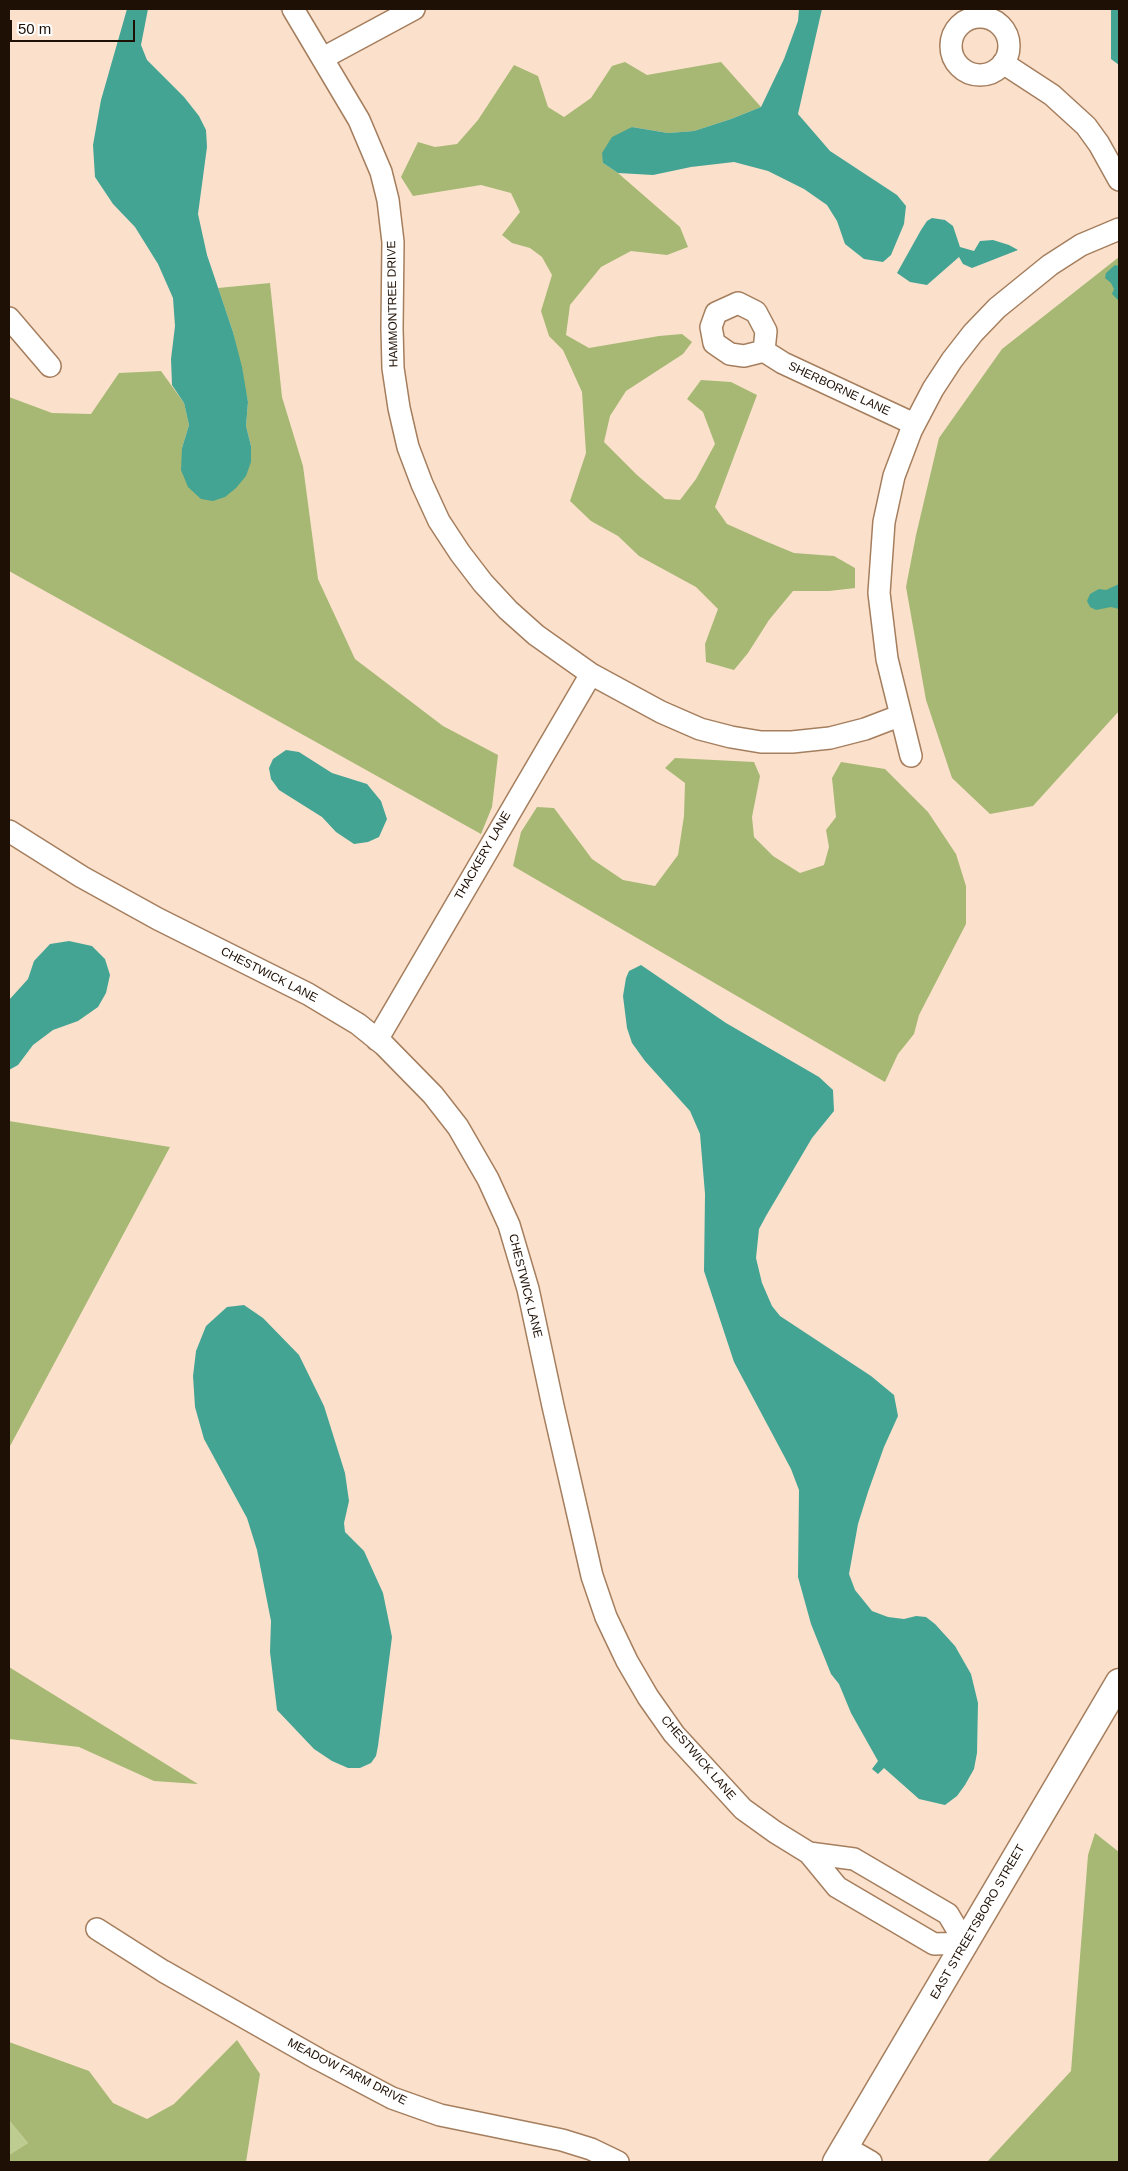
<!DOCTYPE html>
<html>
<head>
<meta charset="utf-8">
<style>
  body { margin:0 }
  #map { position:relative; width:1128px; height:2171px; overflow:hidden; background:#fbe1cc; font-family:Arial,sans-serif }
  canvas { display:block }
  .frame { position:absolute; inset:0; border:10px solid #1f1005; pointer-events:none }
  .scale { position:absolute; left:10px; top:20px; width:125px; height:22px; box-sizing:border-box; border:2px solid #1f1005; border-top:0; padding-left:6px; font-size:15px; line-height:18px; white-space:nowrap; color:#1f1005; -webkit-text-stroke:4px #fff; paint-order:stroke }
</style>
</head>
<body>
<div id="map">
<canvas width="1128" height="2171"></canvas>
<div class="frame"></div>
<div class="scale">50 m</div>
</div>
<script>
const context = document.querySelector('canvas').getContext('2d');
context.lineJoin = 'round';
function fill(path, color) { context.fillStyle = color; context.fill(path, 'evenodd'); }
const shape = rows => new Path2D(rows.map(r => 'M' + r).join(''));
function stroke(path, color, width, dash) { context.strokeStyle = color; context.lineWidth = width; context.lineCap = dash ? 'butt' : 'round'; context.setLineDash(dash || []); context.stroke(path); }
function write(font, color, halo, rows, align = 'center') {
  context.font = font + ' Arial,sans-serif'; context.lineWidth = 4; context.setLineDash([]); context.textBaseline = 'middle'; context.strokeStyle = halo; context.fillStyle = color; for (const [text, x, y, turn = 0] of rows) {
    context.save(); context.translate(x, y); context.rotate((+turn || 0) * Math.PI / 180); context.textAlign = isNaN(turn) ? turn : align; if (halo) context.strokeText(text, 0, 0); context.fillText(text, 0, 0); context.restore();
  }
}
const green = shape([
  [9,2120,28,2143,9,2155]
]);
const forest = shape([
  [625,62,647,75,721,62,761,107,731,119,694,131,668,133,632,127,603,163,618,173,680,227,688,247,667,255,631,251,601,267,570,305,566,335,589,348,659,336,682,334,692,342,683,354,626,391,610,416,604,442,637,475,665,499,680,500,696,479,715,444,703,412,687,399,701,380,731,382,757,395,715,507,727,524,765,541,794,553,834,556,855,568,855,588,829,591,793,591,769,620,748,653,734,670,706,662,705,644,718,609,696,587,639,556,618,536,591,521,570,501,586,453,582,392,563,350,549,336,541,311,552,275,542,257,530,248,512,243,502,235,520,212,511,193,481,185,413,196,401,177,418,142,435,147,457,144,478,120,514,65,538,76,548,107,564,117,591,98,612,66],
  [1119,257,1119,711,1033,806,990,814,952,778,926,700,906,587,916,535,939,438,1002,349],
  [270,283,282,397,303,466,318,579,355,659,443,726,498,755,492,807,481,834,9,571,9,397,52,413,91,414,119,373,161,371,184,403,189,425,182,448,251,446,246,426,248,402,233,332,218,288],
  [675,758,754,762,760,776,752,817,754,837,773,856,800,873,824,865,829,847,826,830,836,817,832,778,841,762,885,769,928,812,956,854,966,886,966,924,919,1015,914,1034,898,1054,885,1082,513,866,521,832,537,807,554,808,592,859,623,880,655,886,678,855,684,816,685,783,665,768],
  [9,1121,170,1147,9,1448],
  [9,1667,198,1784,154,1781,79,1747,9,1739],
  [1095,1833,1119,1852,1119,2162,987,2162,1071,2071,1088,1855],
  [237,2040,260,2074,246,2162,9,2162,9,2155,28,2143,9,2120,9,2042,89,2071,113,2103,147,2119,174,2104]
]);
const water = shape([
  [127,9,148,9,141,45,147,60,184,97,199,116,206,130,207,147,198,214,207,255,233,332,242,367,248,402,246,426,251,446,251,462,246,476,236,488,225,497,213,501,201,499,188,487,181,470,182,448,189,425,184,403,172,385,171,359,175,326,173,298,158,264,135,227,113,204,95,177,93,145,101,100],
  [799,9,822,9,798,114,830,151,897,195,906,206,904,224,891,255,883,262,864,259,845,244,837,221,827,205,804,189,768,171,734,162,691,167,653,175,618,173,603,163,602,153,612,137,632,127,668,133,694,131,731,119,761,107,784,59,798,21],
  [1111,9,1119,9,1119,65,1111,59],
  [932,218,945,220,953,226,960,247,974,251,980,241,993,240,1009,245,1018,250,972,268,963,264,959,257,927,285,910,282,897,273,921,230,927,221],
  [1115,265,1119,266,1119,301,1112,294,1114,289,1111,283,1105,278,1106,273],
  [1119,584,1119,609,1111,607,1096,610,1090,607,1087,601,1090,594,1099,589,1106,590],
  [286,750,299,752,332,773,367,784,381,801,387,819,379,837,368,842,354,844,336,832,322,817,279,790,271,779,269,768,273,759],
  [69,941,92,946,105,959,110,975,106,993,98,1007,78,1021,53,1030,33,1045,18,1065,9,1070,9,1000,28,979,34,961,50,944],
  [641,965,726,1023,819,1077,833,1090,834,1111,812,1138,766,1216,759,1229,756,1258,762,1283,772,1306,780,1316,871,1376,894,1395,898,1416,884,1447,868,1492,858,1524,849,1574,855,1590,872,1611,888,1617,904,1619,916,1616,926,1617,935,1624,955,1646,971,1674,978,1703,977,1753,974,1769,965,1785,957,1796,945,1805,919,1799,884,1768,878,1774,872,1769,878,1761,851,1713,839,1684,831,1674,811,1624,798,1577,799,1490,791,1469,734,1362,704,1271,705,1194,700,1134,690,1111,645,1061,632,1043,627,1028,623,996,626,978,629,971],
  [244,1305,263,1318,299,1355,324,1406,345,1473,349,1501,344,1523,345,1532,364,1551,383,1593,392,1637,378,1746,376,1756,371,1763,360,1768,348,1768,332,1761,314,1749,277,1710,270,1652,271,1621,257,1550,247,1518,204,1439,195,1407,193,1376,196,1351,206,1326,227,1307]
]);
const minor = shape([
  [293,9,359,120,381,172,388,200,393,242,392,328,393,368,399,408,408,447,422,484,439,521,460,553,483,583,508,610,536,635,591,674,661,712,700,729,731,737,761,742,792,742,830,738,865,729,899,716],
  '951 46a29 29 0 1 1 58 0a29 29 0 1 1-58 0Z',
  [323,58,414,9],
  [1003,63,1052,95,1086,126,1099,144,1119,180],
  [9,318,50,366],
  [764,351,744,356,730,354,714,343,711,327,716,313,738,303,756,312,766,331,764,351,783,363,914,424],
  [911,756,887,659,879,593,884,522,894,476,911,431,933,389,952,360,973,333,997,308,1050,265,1081,245,1119,229],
  [9,831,82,877,158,919,308,994,358,1024,384,1045,433,1095,458,1127,488,1179,509,1225,528,1289,553,1406,592,1576,606,1617,627,1661,648,1697,674,1734,743,1809,775,1832,809,1853,837,1887,934,1944,965,1943,948,1914,854,1859,809,1853],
  [377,1040,591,674],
  [97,1929,163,1971,318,2059,392,2098,440,2115,562,2140,591,2149,618,2162],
  [845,2147,871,2162]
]);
const major = shape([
  [836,2162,1119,1682]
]);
const streetNames = [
  ["HAMMONTREE DRIVE",393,304,-91],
  ["SHERBORNE LANE",839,389,25],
  ["THACKERY LANE",483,856,-60],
  ["CHESTWICK LANE",269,975,27],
  ["CHESTWICK LANE",525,1286,76],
  ["CHESTWICK LANE",698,1758,49],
  ["EAST STREETSBORO STREET",978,1922,-60],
  ["MEADOW FARM DRIVE",347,2072,27]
];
fill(green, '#bdcd92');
fill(forest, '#a6b873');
fill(water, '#43a494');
stroke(minor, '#a57e5e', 24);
stroke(major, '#a57e5e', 29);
stroke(minor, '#fff', 21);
stroke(major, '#fff', 26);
write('12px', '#1f1005', '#fff', streetNames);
</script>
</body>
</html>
